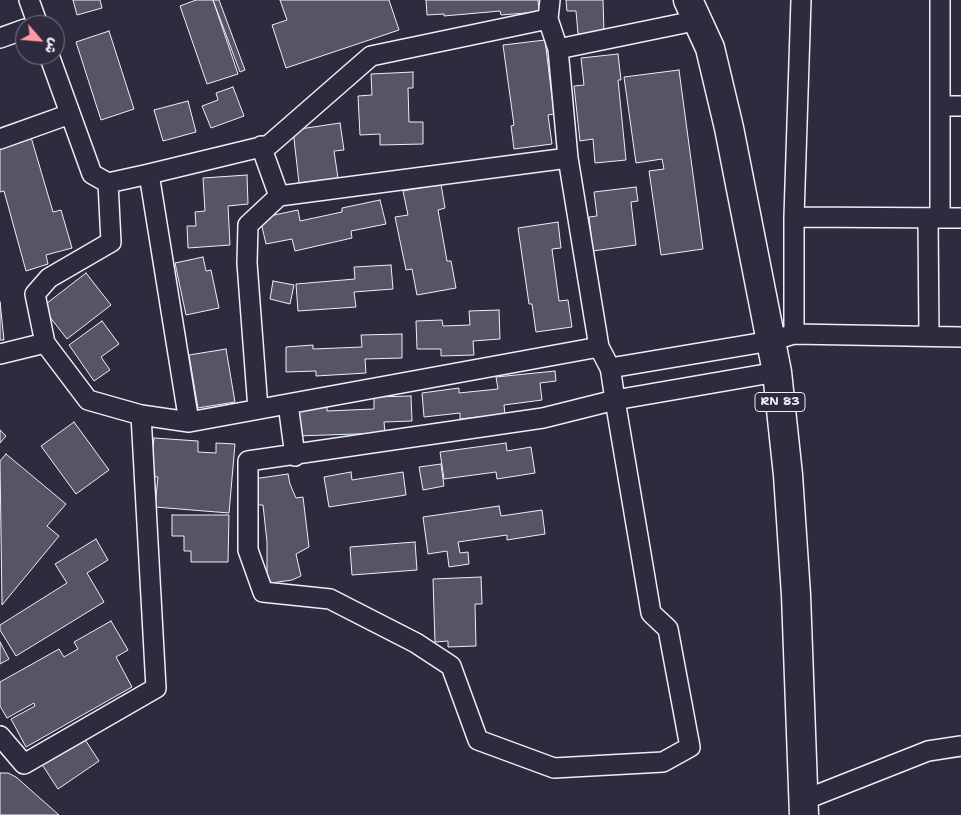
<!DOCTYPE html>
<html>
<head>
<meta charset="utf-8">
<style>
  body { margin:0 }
  #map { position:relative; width:961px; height:815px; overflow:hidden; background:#2f2a3d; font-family:"Shantell Sans","Playpen Sans Arabic",sans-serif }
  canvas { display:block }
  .north { position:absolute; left:15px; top:15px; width:50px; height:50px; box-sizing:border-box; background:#2f2a3d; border:1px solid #797a88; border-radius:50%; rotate:117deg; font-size:14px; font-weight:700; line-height:20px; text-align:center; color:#e8f1f8 }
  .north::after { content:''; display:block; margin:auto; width:18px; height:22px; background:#ff9aa2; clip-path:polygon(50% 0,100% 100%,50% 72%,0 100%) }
</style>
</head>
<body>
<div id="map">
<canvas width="961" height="815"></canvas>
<div class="north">ش</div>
</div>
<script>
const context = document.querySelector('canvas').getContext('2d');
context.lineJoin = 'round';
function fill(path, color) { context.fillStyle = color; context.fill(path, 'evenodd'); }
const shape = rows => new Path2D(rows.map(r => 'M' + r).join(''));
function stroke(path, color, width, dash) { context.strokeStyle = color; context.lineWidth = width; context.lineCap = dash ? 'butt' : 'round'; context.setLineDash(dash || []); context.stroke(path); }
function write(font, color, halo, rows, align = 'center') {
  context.font = font + ' "Shantell Sans",sans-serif'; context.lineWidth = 4; context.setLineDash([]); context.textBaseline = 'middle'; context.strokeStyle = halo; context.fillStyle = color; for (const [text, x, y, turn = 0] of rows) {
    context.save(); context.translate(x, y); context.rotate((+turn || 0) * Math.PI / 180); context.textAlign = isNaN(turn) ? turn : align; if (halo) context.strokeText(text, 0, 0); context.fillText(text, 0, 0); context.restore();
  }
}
const building = shape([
  [73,0,100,0,102,8,77,15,73,0],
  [196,0,213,0,238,74,207,84,180,6,196,0],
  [213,0,219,0,245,70,240,72,213,0],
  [280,0,389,0,399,30,286,68,272,25,287,20,280,0],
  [426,0,538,0,539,12,501,15,500,11,444,16,444,14,427,15,426,0],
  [566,0,603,0,604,33,578,34,576,11,567,11,566,0],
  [109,31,134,109,101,120,76,42,109,31],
  [545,40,554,114,548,115,552,144,514,149,511,126,514,125,503,45,545,40],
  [618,54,621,80,618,80,626,160,595,163,593,139,580,141,574,86,584,85,581,58,618,54],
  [679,70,703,249,661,255,649,171,664,169,662,159,636,163,624,77,679,70],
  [413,72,413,88,408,88,409,122,423,122,423,144,380,145,380,134,360,135,358,96,372,95,371,74,413,72],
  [233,87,244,116,211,128,202,106,218,100,216,93,233,87],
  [188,101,196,132,163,141,154,110,188,101],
  [340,123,344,150,334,151,338,178,299,183,293,130,340,123],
  [31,137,53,212,61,210,72,248,46,255,48,264,26,271,4,191,0,192,0,147,31,137],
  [247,175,248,204,228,206,230,245,188,248,187,226,196,226,195,212,205,211,203,178,247,175],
  [441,184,445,208,438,210,447,261,451,261,456,288,417,295,412,269,406,270,395,217,408,215,403,191,441,184],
  [636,187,638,201,631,202,636,245,593,251,589,217,597,216,594,192,636,187],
  [380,200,386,224,351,231,352,238,295,251,292,239,266,244,260,218,298,210,300,221,342,212,342,208,380,200],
  [558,222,561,248,552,249,559,301,568,300,572,327,536,332,532,304,529,304,518,228,558,222],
  [203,257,206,271,211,270,219,308,186,315,175,263,203,257],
  [391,265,393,289,354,292,356,307,298,311,296,284,355,279,354,267,391,265],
  [86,273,111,305,67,339,42,307,86,273],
  [273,281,294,285,290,304,270,299,273,281],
  [0,302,4,340,0,340,0,302],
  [499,310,500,339,473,341,474,355,441,356,441,349,417,349,416,321,442,320,443,326,470,325,469,311,499,310],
  [102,321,119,344,101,357,110,370,94,381,69,345,102,321],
  [402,334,402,358,365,359,366,373,316,376,316,371,286,372,286,347,313,345,313,349,362,347,361,335,402,334],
  [226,349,235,402,198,408,189,355,226,349],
  [555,371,556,381,540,383,542,400,504,405,505,414,460,419,460,413,424,417,422,393,459,388,459,393,498,389,496,377,555,371],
  [411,396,412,421,384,422,385,433,297,436,297,408,327,407,327,411,374,409,374,397,411,396],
  [74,422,109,470,76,494,41,446,74,422],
  [0,430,6,436,0,443,0,430],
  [154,438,198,441,198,452,216,453,216,443,235,444,229,513,155,507,158,477,150,476,154,438],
  [506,443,507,451,531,447,535,473,497,479,496,472,444,479,440,452,506,443],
  [6,454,66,504,47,526,59,536,2,605,0,461,6,454],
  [441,464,444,486,423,490,419,467,441,464],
  [351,472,352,480,403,472,406,495,329,507,324,477,351,472],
  [288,474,290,484,296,498,303,497,309,547,296,554,301,576,292,580,271,583,267,576,267,542,263,505,256,505,253,479,288,474],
  [499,506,501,516,542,510,545,534,507,540,507,535,458,542,460,553,468,552,469,564,449,567,447,551,428,554,423,517,499,506],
  [172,515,229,515,228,562,191,562,191,551,184,551,184,536,172,536,172,515],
  [96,539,108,560,87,573,104,602,16,656,0,630,0,625,67,583,55,564,96,539],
  [415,542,417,570,352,575,350,547,415,542],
  [481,577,482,604,475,604,476,646,448,647,448,641,435,642,433,579,481,577],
  [111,621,128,650,116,657,132,687,26,747,11,719,35,706,34,703,7,718,0,706,0,682,59,649,64,657,78,649,74,642,111,621],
  [0,642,9,659,0,664,0,642],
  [82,735,99,761,58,789,41,763,82,735],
  [0,773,8,773,16,777,59,815,0,815,0,773]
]);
const street = shape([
  [29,0,38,25],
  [550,0,548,19,558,49,568,158,599,347,610,368,611,373,615,400,651,613,668,629,690,747,663,762,554,768,478,740,451,666,416,643,330,599,263,592,248,550,248,461,543,418,615,400,777,372],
  [0,38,25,29],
  [558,49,699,20],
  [49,55,92,174,108,183,149,174],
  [940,106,961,106],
  [0,139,70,114],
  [261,146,279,196,568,158],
  [794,217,961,218],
  [928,218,929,336],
  [940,218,940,0],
  [794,334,961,337],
  [45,343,35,294,49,278,111,242,108,183],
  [0,354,45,343,88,400,141,415,189,422,599,347],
  [610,368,771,341,794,334,794,217,801,0],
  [288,404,295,456],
  [258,409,247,263,248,225,279,196],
  [189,422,149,174,269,145,371,56,548,19],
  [0,736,24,764,156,688,141,415],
  [804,800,928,751,961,746]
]);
const primary = shape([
  [688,0,710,48,729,128,777,372,788,475,796,595,804,815]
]);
const shields = [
  [780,402,50]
];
const shieldNames = [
  ["RN 83",780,402]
];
fill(building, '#575565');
stroke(building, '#e8f1f8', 1);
stroke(street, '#e8f1f8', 22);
stroke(primary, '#e8f1f8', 31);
stroke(street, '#2f2a3d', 19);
stroke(primary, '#2f2a3d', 28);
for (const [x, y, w] of shields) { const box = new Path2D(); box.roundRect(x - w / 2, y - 9.5, w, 19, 4); context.fillStyle = '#2f2a3d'; context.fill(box); stroke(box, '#e8f1f8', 1); }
write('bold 12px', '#e8f1f8', null, shieldNames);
</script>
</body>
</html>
